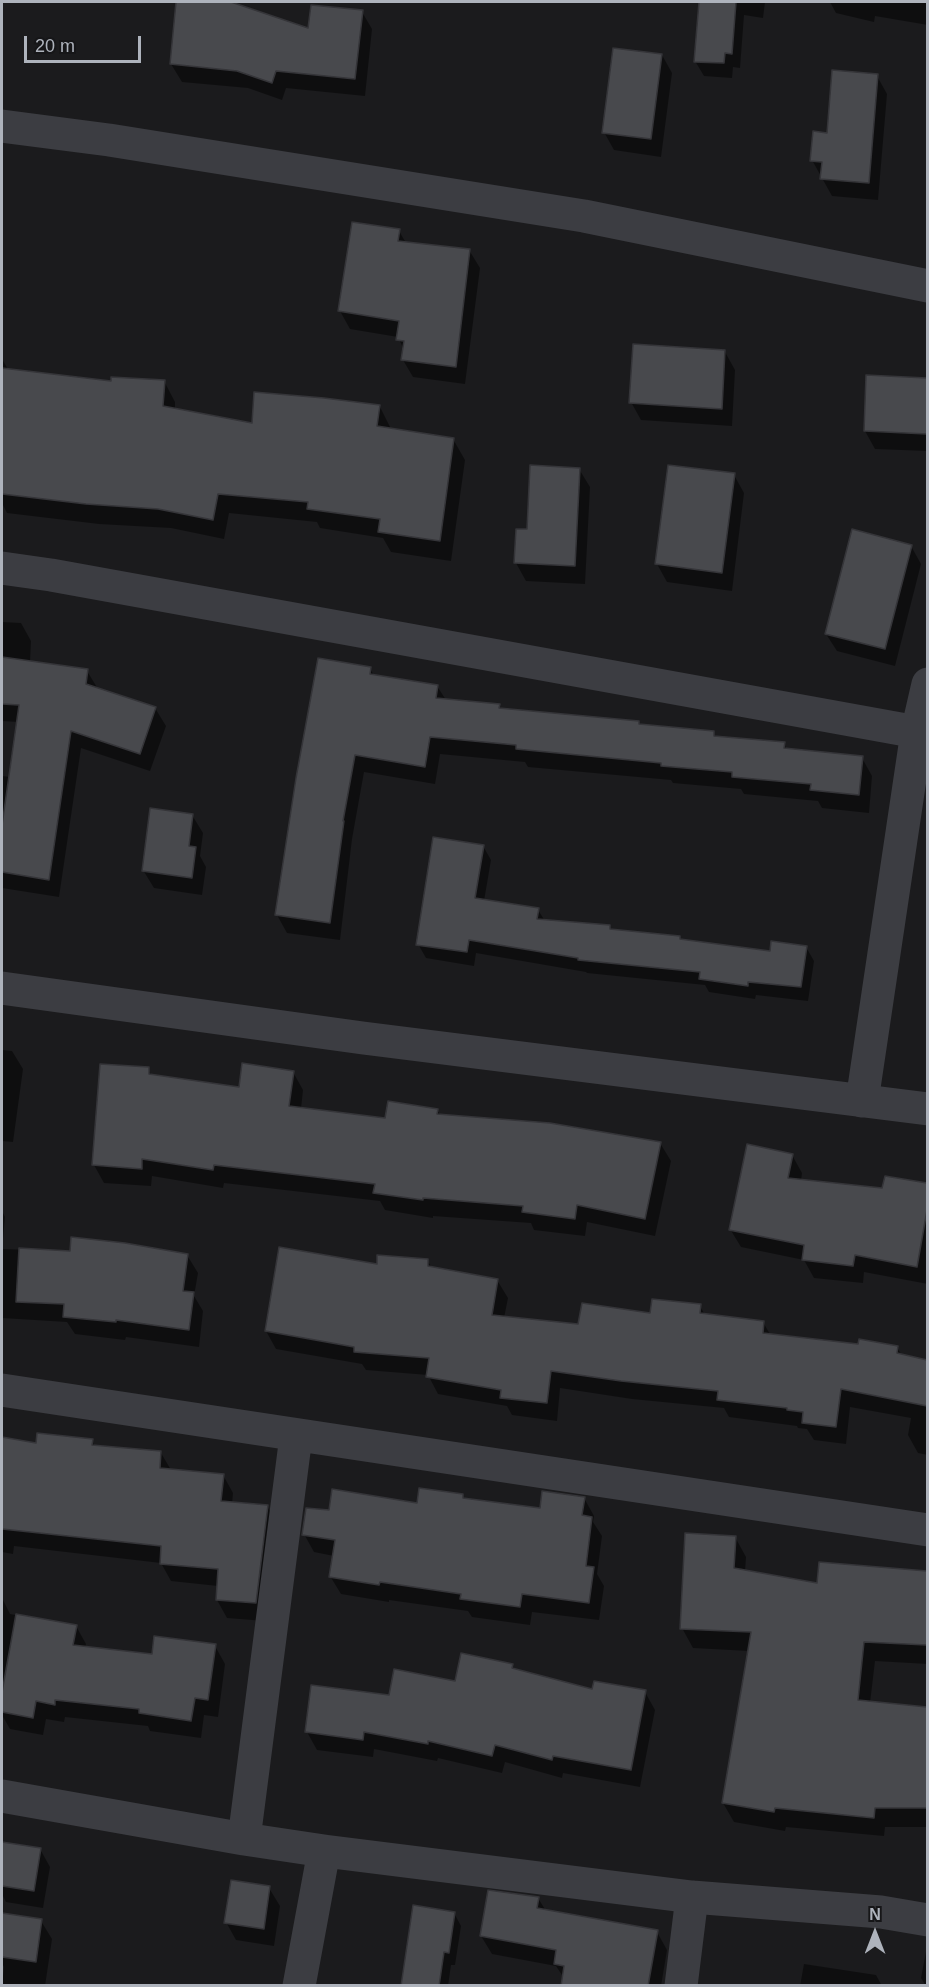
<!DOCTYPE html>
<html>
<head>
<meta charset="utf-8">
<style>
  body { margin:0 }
  #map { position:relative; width:929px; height:1987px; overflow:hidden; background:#1b1b1d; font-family:Arial,sans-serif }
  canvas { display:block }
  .frame { position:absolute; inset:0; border:3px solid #aeb3bc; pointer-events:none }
  .north { position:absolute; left:845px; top:1903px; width:60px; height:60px; -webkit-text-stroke:4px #161618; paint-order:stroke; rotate:0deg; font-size:16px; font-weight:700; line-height:24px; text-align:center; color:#aeb3bc }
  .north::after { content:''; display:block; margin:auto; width:21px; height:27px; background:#aeb3bc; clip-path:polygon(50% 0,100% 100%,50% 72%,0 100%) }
  .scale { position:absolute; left:24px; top:36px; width:117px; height:27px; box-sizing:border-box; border:3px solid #aeb3bc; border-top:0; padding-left:8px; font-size:18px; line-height:21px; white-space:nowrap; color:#aeb3bc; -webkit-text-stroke:4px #161618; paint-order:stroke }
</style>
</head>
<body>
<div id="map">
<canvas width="929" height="1987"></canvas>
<div class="frame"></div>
<div class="north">N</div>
<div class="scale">20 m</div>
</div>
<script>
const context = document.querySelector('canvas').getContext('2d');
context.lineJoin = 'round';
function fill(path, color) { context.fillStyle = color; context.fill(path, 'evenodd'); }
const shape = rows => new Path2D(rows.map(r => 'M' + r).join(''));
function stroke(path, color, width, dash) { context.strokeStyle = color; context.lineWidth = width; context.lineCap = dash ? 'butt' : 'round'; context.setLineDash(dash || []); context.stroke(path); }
const shadow = shape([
  [177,2,231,2,232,4,310,30,362,12,372,29,365,96,286,88,282,100,248,88,182,82,171,64],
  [699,2,765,2,763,18,744,15,740,68,733,67,732,78,704,76,695,61,700,4],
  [830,2,928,2,928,25,875,16,874,22,836,13],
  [662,55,672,73,661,157,614,150,604,132],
  [877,76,887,94,878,200,832,196,812,160,828,134],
  [399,231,406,243,469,250,480,268,465,384,413,377,403,360,404,350,398,337,350,329,340,311],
  [725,352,735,370,732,426,641,420,631,402],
  [2,359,9,371,112,383,164,381,175,402,175,410,253,425,380,407,391,429,453,439,465,460,451,561,391,552,383,538,320,528,317,522,229,513,224,539,171,528,99,524,7,513,2,503],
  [868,376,928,379,928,451,875,449,865,431],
  [579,469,590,487,585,584,526,581,516,563,528,531],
  [734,475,744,493,732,591,667,582,657,564],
  [911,546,921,564,895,666,837,651,826,634],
  [2,622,21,623,31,641,30,662,87,671,98,689,155,708,166,726,150,771,81,748,59,897,2,888,2,776,10,777,18,722,2,721],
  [370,668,374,676,437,686,446,700,499,705,501,710,713,733,716,737,784,744,787,750,862,758,872,776,869,813,822,808,818,801,744,794,741,789,673,783,671,780,528,767,525,762,440,754,435,784,364,772,352,839,340,940,287,933,277,915],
  [192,815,203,833,200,856,206,867,202,895,154,888,143,870],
  [483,846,491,860,484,901,538,910,545,921,609,927,612,931,679,938,681,940,771,953,806,947,814,961,808,1001,756,995,755,999,709,992,705,985,587,973,586,972,476,953,474,966,426,958,418,944],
  [2,1050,12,1051,23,1069,13,1142,2,1141],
  [148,1069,152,1076,240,1088,293,1072,303,1090,301,1109,387,1119,437,1110,441,1116,660,1143,671,1161,655,1236,587,1222,585,1236,534,1230,531,1223,433,1216,433,1218,385,1210,380,1201,224,1183,223,1188,152,1176,151,1186,104,1183,94,1165],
  [792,1155,802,1173,801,1181,883,1190,886,1177,928,1185,928,1284,864,1272,863,1283,814,1278,804,1260,741,1247,730,1229],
  [2,1211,5,1217,2,1249,187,1255,198,1273,194,1296,203,1311,199,1347,126,1337,125,1340,75,1334,67,1322,2,1318],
  [427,1260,432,1268,497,1280,508,1298,504,1318,580,1326,700,1306,705,1315,763,1322,771,1336,859,1346,897,1347,902,1356,928,1361,928,1455,918,1453,908,1435,911,1418,850,1407,846,1444,814,1440,807,1429,798,1428,797,1426,729,1417,724,1408,632,1399,560,1388,557,1421,512,1415,507,1406,438,1394,428,1375,366,1370,362,1364,276,1349,266,1331,378,1265],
  [2,1438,38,1445,92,1441,95,1447,161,1453,171,1470,223,1475,233,1493,232,1504,267,1506,278,1524,265,1621,227,1618,217,1600,218,1586,171,1581,161,1563,14,1546,13,1554,2,1552],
  [462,1496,465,1500,541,1510,584,1498,594,1516,593,1522,602,1536,597,1574,604,1586,599,1620,532,1612,530,1625,472,1617,468,1611,389,1600,389,1602,341,1594,330,1576,334,1556,314,1552,304,1534,330,1511,418,1504],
  [735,1537,746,1557,745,1572,818,1584,884,1570,928,1572,928,1664,875,1661,870,1703,905,1742,928,1743,928,1827,885,1827,884,1836,786,1827,785,1831,734,1822,723,1803,749,1651,693,1648,682,1628],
  [2,1598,10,1614,76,1626,86,1644,85,1648,153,1656,215,1646,225,1664,218,1717,204,1715,201,1738,150,1731,148,1726,65,1717,64,1722,46,1719,43,1735,10,1729,2,1715],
  [512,1665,515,1670,593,1691,645,1692,655,1710,640,1787,563,1773,562,1778,505,1762,502,1773,438,1758,437,1761,374,1749,373,1757,317,1750,307,1732,390,1696,456,1683],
  [2,1843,40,1849,50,1867,43,1908,6,1902,2,1894],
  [269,1888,280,1906,274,1946,236,1940,226,1922],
  [538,1898,546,1911,657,1932,667,1950,661,1986,562,1986,564,1978,556,1966,492,1954,481,1936],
  [454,1913,461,1926,455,1965,451,1965,448,1986,402,1986],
  [4,1915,41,1921,52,1939,45,1986,2,1986,4,1967,2,1963,2,1931],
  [928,1941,928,1986,926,1986,921,1978],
  [804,1964,876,1975,882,1986,800,1986]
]);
const building = shape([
  [176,2,231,2,308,28,311,5,363,10,355,79,276,71,272,83,237,71,170,64,176,2],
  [699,2,736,2,732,54,725,53,724,63,694,62,699,2],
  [613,48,662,54,651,139,602,133,613,48],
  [832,70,878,74,869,183,820,179,822,162,810,161,813,131,827,133,832,70],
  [352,222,400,229,398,241,470,249,456,367,401,360,404,341,396,340,399,321,338,311,352,222],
  [633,344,725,350,722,409,629,403,633,344],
  [2,368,111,381,111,377,165,380,163,406,252,423,254,392,324,398,380,405,377,426,454,438,440,541,378,532,380,519,307,509,308,502,218,494,213,520,158,509,86,504,2,494,2,368],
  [866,375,927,378,927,434,864,431,866,375],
  [530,465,580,468,575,566,514,563,516,529,527,529,530,465],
  [668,465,735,473,722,573,655,564,668,465],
  [852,529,912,545,885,649,825,634,852,529],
  [2,657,88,669,86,684,156,707,140,754,71,731,49,880,2,872,2,825,19,705,2,704,2,657],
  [318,658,371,667,370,674,438,685,436,698,500,704,499,708,639,721,639,724,714,731,714,736,785,742,784,748,863,756,859,795,810,790,811,784,732,777,732,772,661,766,661,763,516,749,516,745,430,737,425,767,355,755,343,821,344,821,330,923,275,915,296,778,318,658],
  [150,808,193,814,189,846,196,847,192,878,142,871,150,808],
  [433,837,484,845,475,898,539,908,537,919,610,925,610,929,680,936,680,939,770,951,771,941,807,946,801,987,748,982,748,986,699,979,700,972,578,960,578,958,469,940,467,952,416,945,433,837],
  [242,1063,294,1071,289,1106,385,1118,388,1101,438,1109,437,1114,550,1123,661,1142,645,1219,577,1205,575,1219,522,1212,523,1206,423,1198,423,1200,373,1193,375,1184,214,1165,213,1170,142,1159,142,1169,92,1165,100,1064,149,1067,149,1074,239,1087,242,1063],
  [747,1144,793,1154,788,1178,882,1188,885,1176,927,1183,927,1210,917,1267,855,1255,853,1266,802,1260,804,1245,729,1230,747,1144],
  [71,1237,125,1243,188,1254,183,1291,194,1292,189,1330,116,1320,116,1322,63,1317,64,1304,16,1302,19,1248,70,1251,71,1237],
  [279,1247,377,1264,377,1255,428,1259,428,1266,498,1279,492,1315,578,1324,582,1303,650,1313,652,1299,701,1304,700,1313,764,1321,763,1333,858,1344,859,1339,898,1346,897,1353,927,1360,927,1406,841,1389,836,1427,802,1423,803,1412,787,1410,787,1408,717,1400,718,1391,621,1381,551,1371,547,1403,500,1398,501,1390,426,1377,429,1358,354,1352,354,1347,265,1331,279,1247],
  [37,1433,93,1439,92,1445,161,1451,160,1468,224,1474,221,1501,268,1505,256,1603,216,1600,218,1569,160,1564,161,1546,2,1529,2,1437,36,1443,37,1433],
  [419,1488,463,1494,463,1498,540,1508,542,1491,585,1497,582,1515,592,1517,586,1566,594,1567,589,1603,522,1594,520,1607,460,1599,461,1594,380,1582,379,1585,329,1577,335,1540,302,1535,306,1508,329,1510,332,1489,417,1503,419,1488],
  [685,1533,736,1536,734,1568,817,1583,819,1562,927,1571,927,1645,864,1642,858,1700,927,1707,927,1808,875,1808,874,1818,775,1808,774,1812,722,1803,751,1632,680,1629,685,1533],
  [16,1614,77,1625,73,1645,152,1654,154,1636,216,1644,208,1700,195,1698,191,1721,139,1713,139,1709,55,1700,55,1705,36,1701,33,1718,2,1712,2,1692,16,1614],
  [461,1653,513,1664,512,1668,592,1689,594,1681,646,1690,631,1770,553,1756,552,1760,495,1745,492,1756,428,1741,428,1744,364,1732,363,1740,305,1732,311,1685,389,1695,394,1669,455,1681,461,1653],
  [2,1842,41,1848,34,1891,2,1886,2,1842],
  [231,1880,270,1886,264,1929,224,1923,231,1880],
  [488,1890,539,1897,537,1908,658,1930,648,1986,561,1986,564,1966,554,1964,556,1950,480,1936,488,1890],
  [413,1905,455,1912,449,1953,444,1952,439,1986,401,1986,413,1905],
  [2,1913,42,1919,36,1962,2,1957,2,1913]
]);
const street = shape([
  [2,126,109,140,584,216,928,286],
  [2,568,51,575,917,732],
  [2,988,363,1038,928,1109],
  [862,1101,917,732,928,684],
  [2,1390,928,1530],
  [2,1796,244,1839,324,1851,692,1897,881,1912,928,1920],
  [244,1839,296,1436],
  [299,1986,324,1851],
  [681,1986,692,1897]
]);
fill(shadow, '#0007');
fill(building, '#48494d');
stroke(building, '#353539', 1.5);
stroke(street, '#3c3d42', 33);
</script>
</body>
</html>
